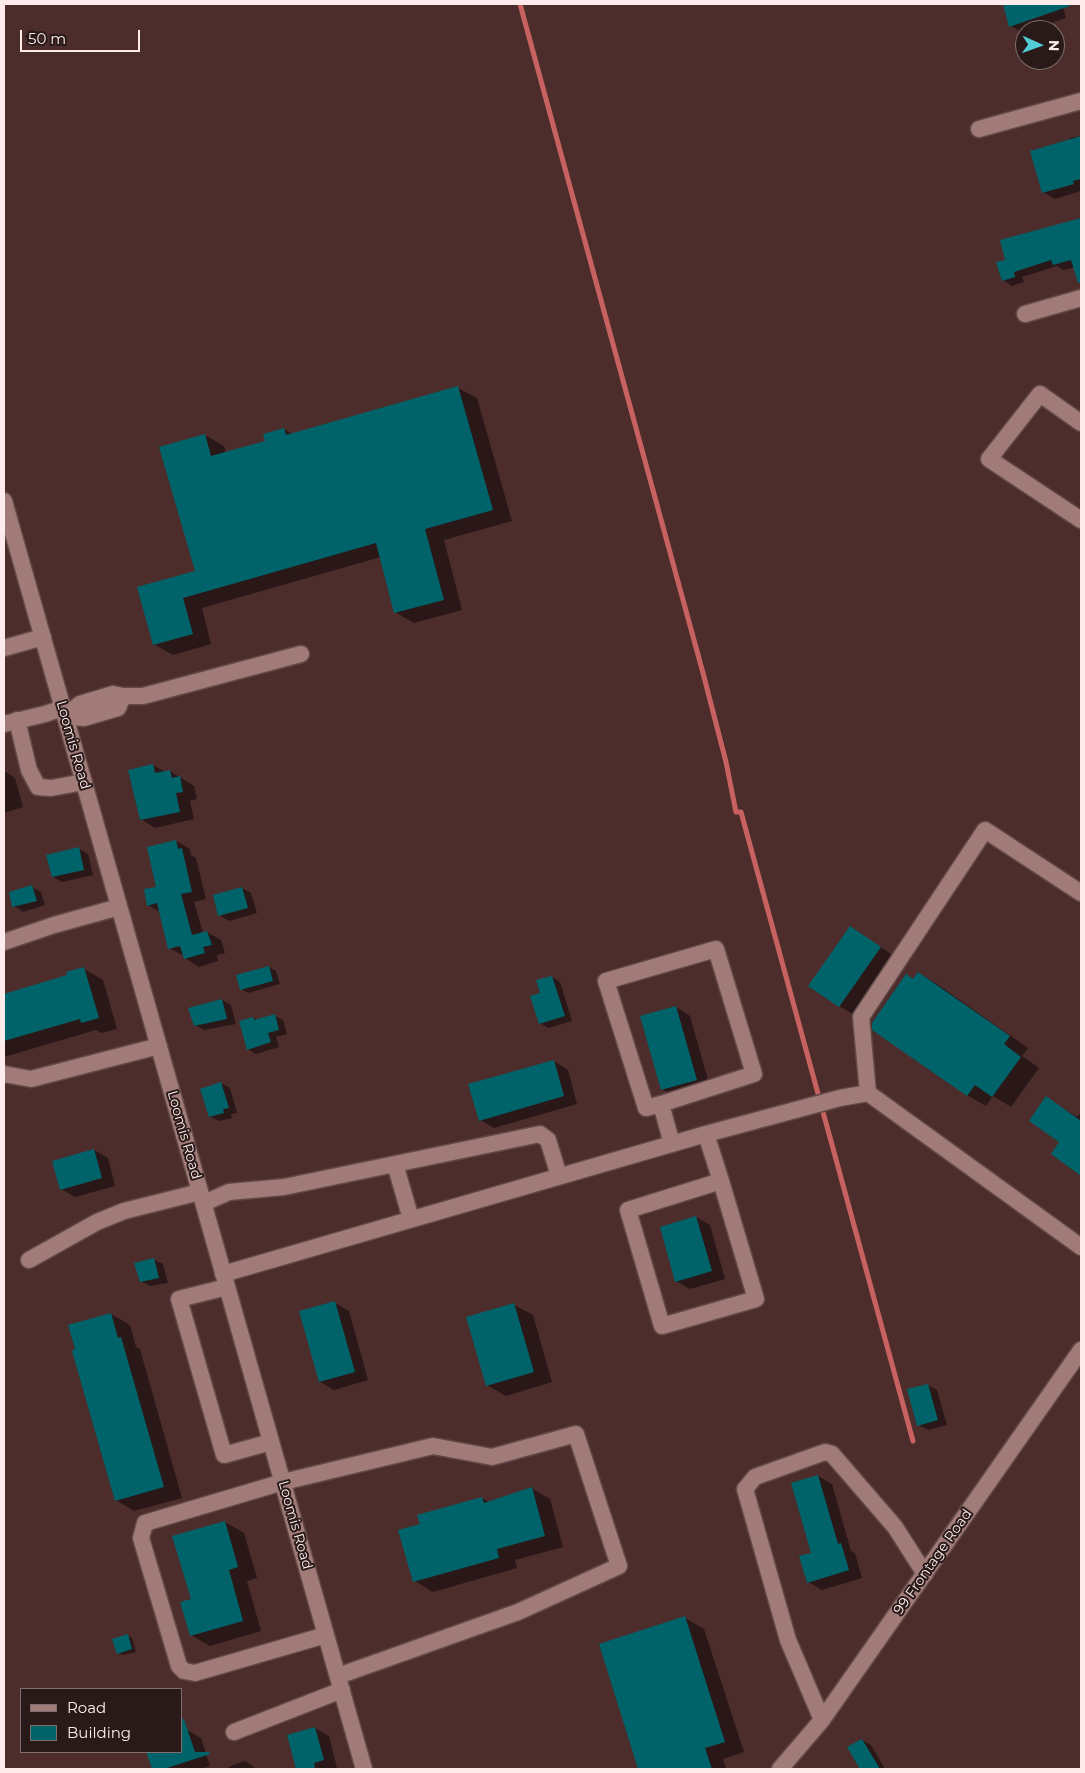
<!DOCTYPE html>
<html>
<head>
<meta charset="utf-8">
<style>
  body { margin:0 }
  #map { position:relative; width:1085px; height:1773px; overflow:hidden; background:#4d2d2c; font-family:Montserrat,sans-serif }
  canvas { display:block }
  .frame { position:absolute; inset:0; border:5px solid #fdeceb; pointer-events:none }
  .legend { position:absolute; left:20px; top:1688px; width:162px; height:65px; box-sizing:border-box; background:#291a19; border:1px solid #7e6e6d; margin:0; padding:6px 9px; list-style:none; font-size:15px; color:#fdeceb }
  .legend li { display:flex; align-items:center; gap:10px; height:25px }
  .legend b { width:25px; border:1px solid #7e6e6d }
  .north { position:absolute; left:1015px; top:20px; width:50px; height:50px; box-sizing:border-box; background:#291a19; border:1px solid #7e6e6d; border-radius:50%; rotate:92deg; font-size:14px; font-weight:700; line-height:20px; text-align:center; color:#fdeceb }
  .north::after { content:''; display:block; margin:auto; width:18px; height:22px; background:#52ccd5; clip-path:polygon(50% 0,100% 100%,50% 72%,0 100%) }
  .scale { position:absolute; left:20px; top:30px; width:120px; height:22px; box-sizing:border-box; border:2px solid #fdeceb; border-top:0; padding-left:6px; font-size:15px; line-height:18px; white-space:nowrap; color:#fdeceb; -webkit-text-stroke:4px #291a19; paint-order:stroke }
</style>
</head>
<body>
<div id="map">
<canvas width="1085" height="1773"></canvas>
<div class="frame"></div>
<ul class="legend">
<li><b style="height:6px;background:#a07b78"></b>Road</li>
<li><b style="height:14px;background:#00636a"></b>Building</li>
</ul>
<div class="north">N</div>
<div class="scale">50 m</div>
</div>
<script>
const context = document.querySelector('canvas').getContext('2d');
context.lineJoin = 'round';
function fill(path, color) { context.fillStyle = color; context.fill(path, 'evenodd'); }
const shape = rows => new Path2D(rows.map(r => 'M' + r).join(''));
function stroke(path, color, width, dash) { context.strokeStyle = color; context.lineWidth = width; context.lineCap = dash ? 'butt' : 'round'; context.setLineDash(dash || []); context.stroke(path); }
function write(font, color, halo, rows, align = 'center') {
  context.font = font + ' Montserrat,sans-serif'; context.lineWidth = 4; context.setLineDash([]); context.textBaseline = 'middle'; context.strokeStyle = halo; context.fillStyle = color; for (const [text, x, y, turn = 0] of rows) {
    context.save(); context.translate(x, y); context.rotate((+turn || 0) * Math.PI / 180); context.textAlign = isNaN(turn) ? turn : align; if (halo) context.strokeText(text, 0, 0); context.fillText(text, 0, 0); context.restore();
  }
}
const shadow = shape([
  [1004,4,1062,4,1066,18,1031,30,1025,30,1025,32,1023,33,1011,26],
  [1081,136,1081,191,1055,199,1043,192,1070,140,1070,138],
  [1081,218,1081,266,1063,270,1057,266,1022,277,1024,282,1012,286,1003,280,1007,260,1001,241],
  [458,388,477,398,512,521,444,540,462,610,414,623,395,612,381,557,202,608,211,644,173,655,154,644,196,572,205,435,224,446,226,453,266,442,284,429,292,434],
  [153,765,165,772,170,771,194,786,197,799,190,801,194,819,155,828,141,819],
  [6,772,15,778,23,807,4,813,4,773],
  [176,841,190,849,191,855,196,858,206,899,194,902,203,933,207,932,221,940,225,953,217,955,218,961,199,967,185,958,184,956,169,948,160,912,148,905,158,888],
  [79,849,88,854,93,875,62,882,53,877],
  [32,887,41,892,45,905,23,912,14,906],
  [242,888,251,893,257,913,229,921,220,916],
  [850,927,894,956,853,1014,839,1006],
  [269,967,276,971,280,984,248,993,241,989],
  [84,969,103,980,117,1029,101,1033,96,1030,4,1057,4,995,69,976],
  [919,973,937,984,1028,1048,1022,1056,1039,1068,1011,1107,993,1096,986,1106,967,1095,914,980],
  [552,977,560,982,572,1021,548,1028,540,1023],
  [222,1000,231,1005,236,1024,204,1030,195,1025],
  [676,1007,690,1016,710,1087,676,1097,662,1089],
  [275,1016,283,1020,287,1034,276,1037,279,1047,256,1054,248,1049,253,1018,258,1020],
  [554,1061,568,1070,577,1104,494,1128,480,1120],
  [221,1083,230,1088,237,1113,231,1114,232,1118,219,1121,210,1116,201,1089],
  [1046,1098,1077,1117,1081,1112,1081,1174,1053,1154,1061,1142],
  [94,1150,108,1158,115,1186,75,1197,61,1189],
  [696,1217,710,1225,725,1279,690,1289,676,1281],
  [153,1259,163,1264,168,1283,150,1286,141,1281],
  [335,1303,349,1311,368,1380,334,1390,320,1382],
  [514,1305,533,1315,552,1382,506,1396,487,1385],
  [111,1314,130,1325,136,1347,140,1349,182,1498,134,1511,116,1500],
  [928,1385,937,1390,947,1425,928,1430,918,1425],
  [818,1476,832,1484,851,1551,855,1553,862,1578,822,1590,808,1582,812,1553],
  [531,1488,550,1499,563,1547,515,1560,517,1568,433,1592,415,1581,421,1525,482,1498,489,1502],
  [225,1522,244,1533,257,1578,247,1581,261,1631,210,1646,191,1635,192,1600],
  [685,1618,704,1629,744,1752,723,1759,726,1769,639,1769,600,1644],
  [128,1636,132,1638,136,1652,122,1655,118,1653],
  [315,1728,329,1736,337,1768,297,1769,288,1735],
  [187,1730,201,1738,210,1766,201,1769,153,1769,148,1752,181,1752],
  [862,1740,871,1745,885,1769,862,1769,849,1748],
  [245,1761,253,1766,255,1769,229,1769,228,1767]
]);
const stream = shape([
  [520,4,703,673,726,762,736,812,741,812,913,1441]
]);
const building = shape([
  [1003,4,1070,4,1070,6,1009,27],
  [1081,136,1081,179,1073,181,1074,184,1042,193,1030,151],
  [1081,218,1081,282,1078,283,1071,260,1053,265,1051,260,1014,272,1015,277,1002,281,996,262,1005,260,1000,240],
  [458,386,493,510,425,529,444,600,394,613,376,543,183,598,193,634,153,645,137,587,195,571,159,447,205,434,211,456,265,441,263,434,284,428,286,435],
  [153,764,155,773,170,770,172,778,180,776,183,792,176,793,180,812,140,820,128,770],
  [176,840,178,849,182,848,192,892,181,894,192,935,207,931,212,945,203,947,205,953,184,959,180,946,168,949,157,903,147,906,144,889,156,887,147,847],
  [79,847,84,870,52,877,46,855],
  [32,885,37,901,12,907,9,892],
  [242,887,248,908,218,916,213,895],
  [850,926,881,947,839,1007,808,986],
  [269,966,273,981,240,990,236,975],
  [84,967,99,1018,81,1023,80,1019,4,1041,4,994,67,975,66,972],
  [918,972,1010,1036,1004,1044,1021,1057,992,1097,975,1085,967,1096,872,1030,872,1023,906,974,913,979],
  [552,976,565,1016,539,1024,530,996,540,993,536,980],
  [222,999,227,1019,194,1026,188,1008],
  [676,1006,697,1080,661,1090,640,1016],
  [275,1014,279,1030,268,1033,271,1042,247,1050,239,1021,253,1017,254,1020],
  [554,1060,564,1096,479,1121,468,1084],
  [221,1082,229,1108,223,1109,224,1113,209,1117,200,1089],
  [1046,1096,1081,1121,1081,1176,1051,1154,1059,1142,1029,1121],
  [94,1149,102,1178,60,1190,52,1161],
  [696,1216,712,1271,675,1282,660,1227],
  [154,1258,159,1278,140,1282,134,1263],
  [335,1301,355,1372,319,1382,299,1311],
  [514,1303,534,1372,486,1386,466,1317],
  [111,1313,118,1338,121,1337,164,1487,115,1501,72,1351,75,1349,68,1325],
  [928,1384,938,1420,917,1426,907,1389],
  [818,1475,838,1544,841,1543,849,1570,807,1583,799,1556,811,1553,791,1483],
  [532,1487,545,1536,497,1549,499,1558,413,1582,398,1530,420,1524,417,1515,482,1497,484,1503],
  [225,1521,238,1567,229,1570,243,1621,190,1636,180,1602,191,1599,172,1536],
  [685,1616,725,1742,705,1748,712,1769,638,1769,599,1644],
  [128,1634,132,1649,117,1654,112,1639],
  [181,1719,184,1719,195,1752,209,1752,210,1754,164,1769,152,1769,146,1752,181,1752],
  [315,1727,324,1760,314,1763,315,1769,296,1769,287,1735],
  [862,1739,880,1769,860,1769,847,1747]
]);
const minor = shape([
  [979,129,1081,101],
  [1025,314,1081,298],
  [1081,423,1040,394,989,459,1081,520],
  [4,501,364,1769],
  [4,648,43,637],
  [113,694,123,696,118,708,84,718,65,716,80,704,113,694],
  [123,696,143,696,301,654],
  [17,720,29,770,38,787,51,788,84,782],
  [4,724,45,714,63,708],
  [1081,893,985,830,861,1017,868,1093,1081,1247],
  [4,942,54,925,119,907],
  [4,1074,31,1079,159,1046],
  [661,1104,646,1108,606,981,716,949,754,1074,661,1104,672,1144],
  [706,1134,840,1098,868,1093],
  [395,1164,540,1134,548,1140,559,1176],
  [204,1203,229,1192,284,1187,395,1164,411,1219],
  [29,1260,97,1222,124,1211,200,1192],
  [223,1274,706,1134,721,1181,756,1299,662,1326,628,1210,721,1181],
  [227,1287,179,1299,224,1455,271,1442],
  [326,1635,195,1673,184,1671,179,1666,141,1538,145,1523,283,1482,433,1446,492,1457,576,1434,619,1566,518,1612,338,1676],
  [822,1720,788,1640,745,1489,755,1477,825,1452,832,1454,895,1527,925,1574],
  [234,1732,342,1690],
  [780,1769,822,1720,1081,1350]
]);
const streetNames = [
  ["Loomis Road",73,745,74],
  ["Loomis Road",184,1135,74],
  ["Loomis Road",295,1525,74],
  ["99 Frontage Road",933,1562,-55]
];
fill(shadow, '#0007');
stroke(stream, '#c76260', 5);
fill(building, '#00636a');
stroke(minor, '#624948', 19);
stroke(minor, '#a07b78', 16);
write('14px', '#fdeceb', '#291a19', streetNames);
</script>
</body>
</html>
